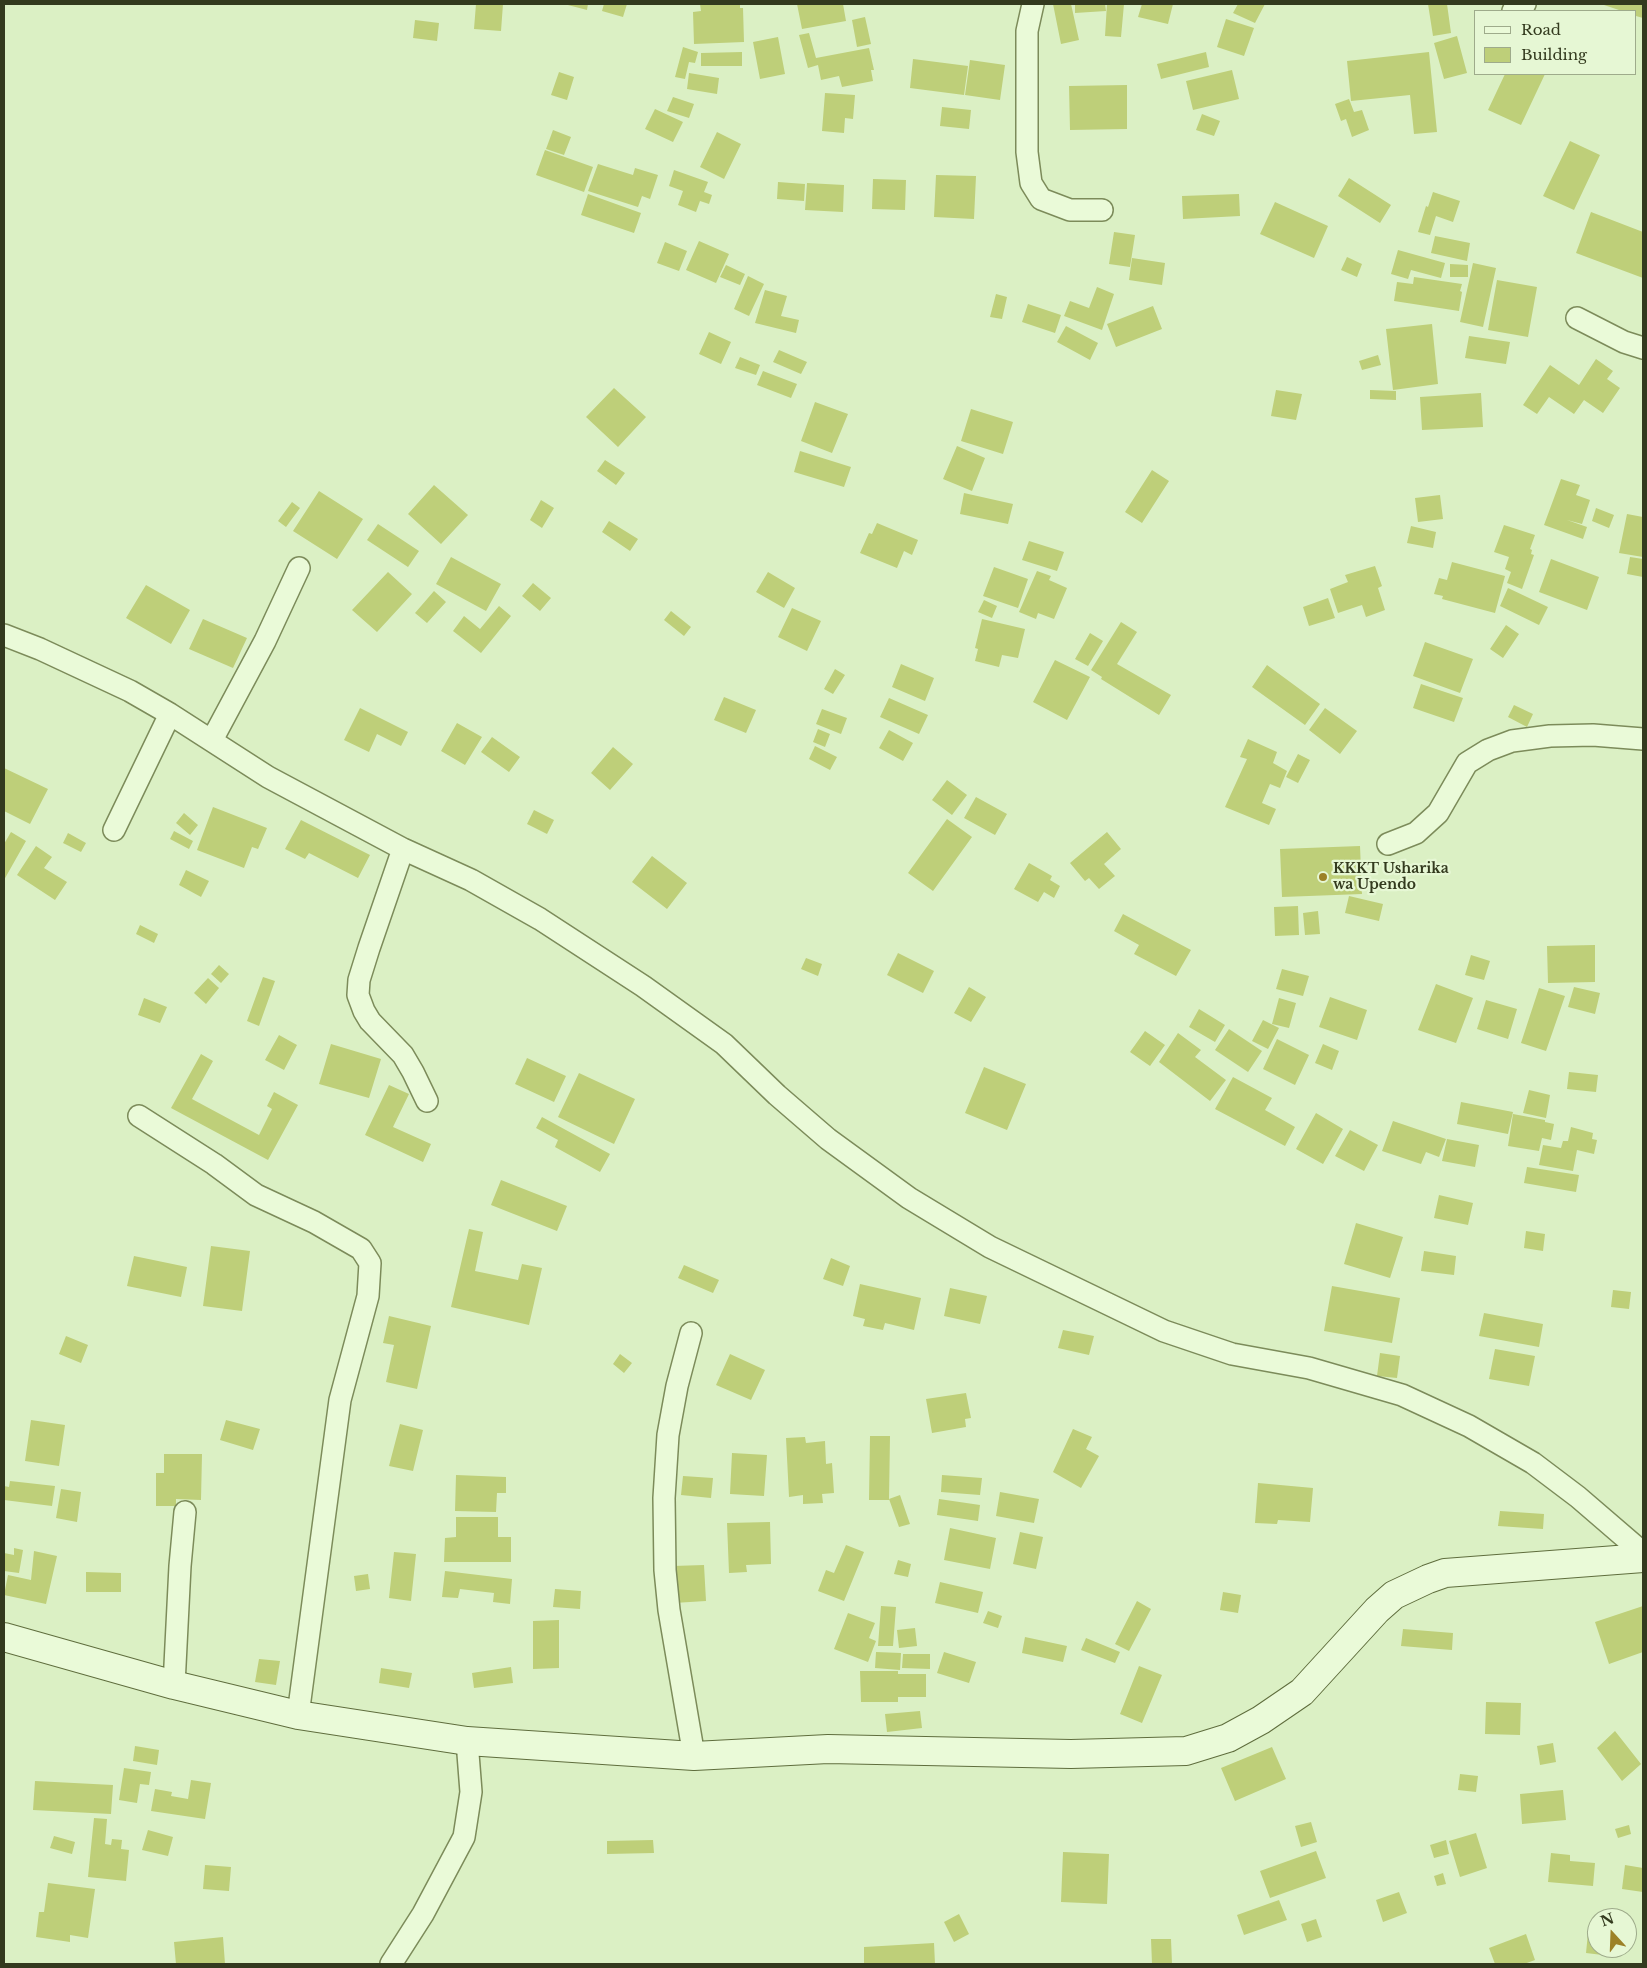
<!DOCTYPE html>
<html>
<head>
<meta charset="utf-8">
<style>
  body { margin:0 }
  #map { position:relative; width:1647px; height:1968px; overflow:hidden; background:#dbf0c4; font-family:"Libre Baskerville",serif }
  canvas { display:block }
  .frame { position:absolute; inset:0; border:5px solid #333a1e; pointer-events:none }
  .legend { position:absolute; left:1474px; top:10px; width:162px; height:65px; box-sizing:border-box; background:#e6f7d4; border:1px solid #9eab8b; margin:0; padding:6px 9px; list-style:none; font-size:15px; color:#333a1e }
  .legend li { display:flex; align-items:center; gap:10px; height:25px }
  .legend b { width:25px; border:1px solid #9eab8b }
  .north { position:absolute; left:1587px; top:1908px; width:50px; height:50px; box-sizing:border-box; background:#e6f7d4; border:1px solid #9eab8b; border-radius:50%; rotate:340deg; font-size:14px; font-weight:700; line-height:20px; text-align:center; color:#333a1e }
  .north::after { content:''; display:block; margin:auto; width:18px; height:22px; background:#9c8127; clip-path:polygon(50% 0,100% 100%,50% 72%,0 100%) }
</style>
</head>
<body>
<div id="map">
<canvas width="1647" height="1968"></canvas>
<div class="frame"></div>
<ul class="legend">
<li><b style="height:6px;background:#eafad8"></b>Road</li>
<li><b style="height:14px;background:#becf79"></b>Building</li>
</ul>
<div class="north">N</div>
</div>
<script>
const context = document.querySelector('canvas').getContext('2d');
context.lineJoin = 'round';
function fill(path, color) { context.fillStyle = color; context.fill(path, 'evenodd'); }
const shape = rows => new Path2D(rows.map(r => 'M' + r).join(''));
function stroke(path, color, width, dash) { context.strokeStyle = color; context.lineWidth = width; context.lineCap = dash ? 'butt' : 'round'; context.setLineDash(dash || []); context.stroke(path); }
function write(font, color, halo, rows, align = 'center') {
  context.font = font + ' "Libre Baskerville",serif'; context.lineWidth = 4.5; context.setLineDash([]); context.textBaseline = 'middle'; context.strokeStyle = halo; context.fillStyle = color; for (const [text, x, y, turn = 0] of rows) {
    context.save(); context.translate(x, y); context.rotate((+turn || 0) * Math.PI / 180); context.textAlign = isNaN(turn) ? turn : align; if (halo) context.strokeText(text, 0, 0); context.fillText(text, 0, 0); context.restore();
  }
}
const building = shape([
  [476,4,503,4,501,31,474,29],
  [564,4,588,4,587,10],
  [604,4,627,4,623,17,602,11],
  [700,4,740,4,740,8,743,8,744,42,694,44,693,12,701,11],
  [797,4,843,4,846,21,802,29],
  [1053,4,1071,4,1079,40,1061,44],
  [1075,4,1105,4,1106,11,1075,13],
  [1107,4,1124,4,1121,37,1105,36],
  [1142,4,1173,4,1168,24,1138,17],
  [1238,4,1265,4,1255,23,1233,13],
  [1428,4,1447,4,1451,33,1433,36],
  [1601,4,1643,4,1643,18,1636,16,1636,11,1622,11],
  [865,17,871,44,857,47,852,20],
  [1226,19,1254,28,1244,56,1217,47],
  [415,20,439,23,437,41,413,38],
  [809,33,816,58,869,48,874,70,871,70,873,81,842,87,839,76,821,80,818,65,808,68,799,35],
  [1457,36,1467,73,1444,79,1434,43],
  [778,37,785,74,760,79,753,42],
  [683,47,698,52,695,63,689,62,685,79,675,77],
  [742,52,742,66,701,66,701,53],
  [1206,52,1209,67,1161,79,1157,64],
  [1429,52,1437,132,1414,134,1410,95,1351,101,1347,61],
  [913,59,968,66,964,95,910,88],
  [970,60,1005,65,1000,100,965,95],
  [1232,70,1239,99,1193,110,1186,81],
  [559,72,574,77,567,100,551,95],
  [689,73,719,78,717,94,687,89],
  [1505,74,1545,74,1521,125,1488,110],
  [1127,85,1127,129,1070,130,1069,86],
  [825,93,855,95,853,119,845,118,844,133,822,131],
  [673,97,694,104,689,118,667,111],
  [1349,99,1354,112,1362,110,1369,130,1352,137,1346,119,1341,121,1335,104],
  [942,107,971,110,969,129,940,126],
  [655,109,683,122,673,142,645,129],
  [1202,114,1220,121,1214,136,1196,130],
  [553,130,571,137,564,155,546,149],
  [717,132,741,144,724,179,700,167],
  [1570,141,1600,155,1574,210,1543,196],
  [545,150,593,167,584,192,536,175],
  [598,164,633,175,635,168,658,175,650,199,642,196,638,207,588,191],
  [674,170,708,182,704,192,712,195,709,204,700,201,696,212,678,205,683,191,669,186],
  [936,175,976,176,974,219,934,217],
  [1349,178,1391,205,1380,223,1338,196],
  [873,179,906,180,905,210,872,209],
  [778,182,805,184,804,201,777,199],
  [807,183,844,185,843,212,805,210],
  [1433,192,1460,201,1453,222,1436,216,1430,235,1418,232,1426,206,1428,207],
  [588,194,641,213,634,233,581,215],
  [1239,194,1240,216,1183,219,1182,196],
  [1275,202,1328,226,1314,258,1260,234],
  [1591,212,1643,232,1643,278,1576,253],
  [1114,232,1135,235,1130,267,1109,264],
  [1435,236,1470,243,1467,261,1431,253],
  [699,241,729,254,716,283,686,270],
  [665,242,687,251,679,271,657,263],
  [1398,250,1445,263,1441,278,1411,270,1408,279,1391,274],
  [1347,257,1362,264,1357,277,1341,270],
  [1132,258,1165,263,1162,285,1129,280],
  [1473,263,1496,268,1483,327,1460,322],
  [1450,264,1468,265,1468,277,1450,277],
  [726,265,745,274,740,285,720,277],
  [748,276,764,284,749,316,734,309],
  [1414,277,1462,284,1460,291,1462,292,1459,311,1394,301,1397,282,1413,284],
  [1497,280,1537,287,1528,337,1488,330],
  [1097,287,1114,294,1102,330,1064,316,1070,301,1089,308],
  [765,290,787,296,781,316,799,320,796,333,755,323],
  [996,294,1007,297,1002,319,990,317],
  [1028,304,1061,315,1055,333,1022,322],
  [1153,306,1162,329,1116,347,1107,324],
  [1432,324,1438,384,1393,390,1386,329],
  [1066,326,1098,343,1090,360,1057,342],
  [709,332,731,342,721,364,699,354],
  [1469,336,1510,342,1506,364,1465,358],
  [779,350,807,362,801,374,773,362],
  [1378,355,1381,365,1362,370,1359,361],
  [740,357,760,365,756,375,735,368],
  [1596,359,1613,371,1607,379,1620,388,1603,413,1584,400,1574,414,1549,397,1537,414,1523,405,1550,365,1579,385],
  [763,371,797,384,791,398,757,385],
  [614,388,646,417,618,447,586,417],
  [1276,390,1302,394,1296,420,1271,416],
  [1370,390,1396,391,1396,400,1370,399],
  [1481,393,1483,427,1422,430,1420,397],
  [815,402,848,414,832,453,801,441],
  [971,409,1013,422,1003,454,961,441],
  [957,446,985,458,972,491,943,479],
  [800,451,851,467,844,487,794,472],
  [605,460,625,473,616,485,597,471],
  [1152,470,1169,481,1142,523,1125,512],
  [1561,479,1580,485,1576,495,1590,500,1582,524,1567,520,1587,527,1583,539,1544,525],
  [434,485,468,515,441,544,408,514],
  [319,491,363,519,337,559,293,531],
  [964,493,1013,504,1008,524,960,514],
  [1440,495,1443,519,1418,522,1415,498],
  [541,500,554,508,542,528,530,520],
  [292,502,300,508,286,527,278,521],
  [1596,508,1614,515,1609,528,1592,521],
  [1627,514,1643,517,1643,557,1619,553],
  [609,521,638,539,630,551,602,532],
  [877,523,918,540,912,555,904,551,897,568,860,553,869,533,872,534],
  [378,524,419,551,408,567,367,540],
  [1504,525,1535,535,1530,549,1532,550,1531,554,1534,555,1522,589,1507,583,1511,572,1505,569,1509,557,1494,552],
  [1411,526,1436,532,1433,548,1407,543],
  [1029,541,1064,552,1057,571,1022,560],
  [451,557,501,584,486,611,436,584],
  [1630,557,1643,559,1643,577,1627,574],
  [1551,559,1599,577,1587,610,1539,592],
  [1452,562,1505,576,1495,613,1442,599,1443,596,1434,594,1439,578,1447,580],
  [1375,566,1382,586,1378,588,1385,610,1366,617,1362,605,1338,613,1330,589,1348,582,1345,575],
  [994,567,1028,579,1018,608,983,596],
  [1037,571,1051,576,1049,580,1067,588,1054,619,1038,613,1036,619,1019,612],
  [388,572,412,594,377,632,352,610],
  [768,572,795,588,784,608,756,592],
  [533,583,551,598,540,611,522,596],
  [146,585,190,610,171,644,126,618],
  [1508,588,1548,607,1539,625,1500,606],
  [434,591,446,602,427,623,415,613],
  [1328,598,1335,618,1309,626,1303,607],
  [984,600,997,606,992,618,978,612],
  [499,606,511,616,481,653,453,631,464,616,480,629],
  [792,608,821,621,807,651,778,637],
  [671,611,691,627,684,636,664,620],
  [203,619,247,638,233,668,189,649],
  [982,619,1025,629,1018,658,1002,655,999,667,975,661,978,649,975,648],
  [1121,622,1137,632,1117,664,1171,695,1159,715,1101,679,1102,677,1091,670],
  [1506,625,1519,634,1503,658,1490,649],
  [1090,633,1103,641,1088,666,1075,659],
  [1425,642,1473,659,1460,693,1413,676],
  [1055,660,1090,677,1067,720,1033,702],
  [901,664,934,678,925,701,892,687],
  [1267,665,1320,704,1305,725,1252,687],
  [835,669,845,675,833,694,824,689],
  [1421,684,1463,698,1454,722,1413,708],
  [724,697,756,710,746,733,714,720],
  [889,698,928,715,919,734,880,717],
  [1514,705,1533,714,1527,727,1508,717],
  [360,708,408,732,401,746,377,734,369,752,344,740],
  [1325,708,1357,731,1340,754,1309,730],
  [822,709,847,718,841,734,816,724],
  [457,723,482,737,465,765,441,751],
  [818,729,830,734,825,747,813,742],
  [889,730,913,743,903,761,879,748],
  [492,737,520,757,509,772,481,752],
  [1248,739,1277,752,1273,763,1287,771,1280,788,1270,784,1262,803,1276,809,1269,825,1225,807,1247,759,1240,757],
  [815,746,837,757,830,770,809,759],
  [613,747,633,764,610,790,591,773],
  [1298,754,1310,760,1298,783,1286,777],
  [4,768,48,789,30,824,4,811],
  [947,780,967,795,952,815,932,800],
  [976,797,1007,814,995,835,964,818],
  [213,807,267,828,258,849,252,847,244,868,197,850],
  [534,810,554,820,547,834,527,824],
  [184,813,198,825,190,835,176,823],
  [947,819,972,837,933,891,908,873],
  [301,820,370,855,358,878,309,853,305,859,285,849],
  [174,831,193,841,189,849,170,839],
  [11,832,26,841,4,880,4,844],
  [1107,832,1121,849,1104,864,1115,876,1099,889,1089,878,1085,881,1070,863],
  [68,833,86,843,81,852,63,843],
  [36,846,52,857,44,868,67,882,55,900,17,875],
  [1360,846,1362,894,1282,897,1280,849],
  [652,856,687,883,667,909,632,882],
  [1029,863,1052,876,1050,880,1060,886,1054,898,1044,892,1038,902,1014,889],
  [186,870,209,881,201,897,179,885],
  [1349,896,1383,904,1379,921,1345,913],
  [1298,906,1299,935,1275,936,1274,907],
  [1318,911,1320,934,1305,935,1303,913],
  [1123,914,1191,950,1176,976,1134,954,1139,945,1114,931],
  [140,925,158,934,154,943,136,934],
  [1595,945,1595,982,1548,983,1547,946],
  [898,953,934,971,923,993,887,975],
  [1471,955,1490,961,1484,980,1465,975],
  [806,958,822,964,818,976,801,969],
  [219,965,229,974,221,983,211,974],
  [1282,969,1309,976,1303,996,1276,989],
  [263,977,275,981,259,1026,247,1021],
  [208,978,219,988,206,1004,194,993],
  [1436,984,1473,998,1456,1043,1418,1030],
  [969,987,986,997,971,1022,954,1013],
  [1574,987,1600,993,1595,1014,1568,1007],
  [1539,988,1565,996,1546,1051,1521,1043],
  [1330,997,1367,1010,1357,1040,1319,1027],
  [144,998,167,1007,160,1023,138,1015],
  [1279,998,1296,1003,1289,1028,1272,1024],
  [1486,1000,1517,1009,1508,1039,1477,1029],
  [1199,1009,1225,1025,1215,1042,1189,1027],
  [1263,1020,1279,1028,1268,1049,1252,1041],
  [1229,1029,1262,1051,1248,1072,1215,1050],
  [1145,1031,1165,1045,1150,1066,1130,1052],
  [1178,1033,1201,1050,1195,1057,1226,1080,1210,1101,1159,1062],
  [279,1035,297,1045,284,1070,265,1060],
  [1277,1039,1309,1055,1295,1085,1263,1069],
  [331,1044,381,1059,369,1098,319,1084],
  [1323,1044,1339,1051,1332,1070,1315,1063],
  [201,1054,213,1061,192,1099,259,1135,272,1109,267,1106,274,1092,298,1105,268,1160,171,1108],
  [527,1058,566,1076,554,1102,515,1084],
  [984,1067,1026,1084,1007,1130,965,1113],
  [1569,1072,1598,1075,1596,1092,1567,1089],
  [579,1073,635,1099,614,1144,558,1117],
  [1233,1077,1272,1098,1265,1110,1295,1127,1285,1146,1215,1109],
  [389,1085,409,1094,393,1127,431,1144,423,1162,365,1135],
  [1529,1090,1550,1095,1546,1118,1523,1113],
  [1461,1102,1513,1112,1508,1134,1457,1124],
  [1316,1113,1343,1129,1323,1164,1296,1149],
  [1513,1114,1545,1120,1545,1122,1554,1124,1551,1140,1542,1138,1539,1151,1508,1146],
  [542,1117,610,1154,600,1172,555,1147,558,1140,536,1128],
  [1393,1121,1446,1139,1439,1157,1426,1152,1421,1164,1382,1151],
  [1571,1127,1593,1133,1592,1139,1597,1140,1594,1154,1577,1150,1573,1171,1539,1165,1543,1145,1561,1148,1563,1141,1568,1141],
  [1350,1130,1378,1145,1364,1171,1335,1156],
  [1447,1139,1479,1145,1475,1167,1442,1161],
  [1527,1167,1579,1175,1576,1192,1524,1183],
  [501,1180,567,1206,557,1231,491,1205],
  [1439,1195,1473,1203,1468,1225,1434,1218],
  [1356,1223,1403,1237,1390,1278,1344,1264],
  [469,1229,483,1232,475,1271,518,1280,522,1264,542,1268,529,1325,451,1307],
  [1526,1231,1545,1234,1543,1251,1524,1248],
  [211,1246,250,1251,242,1311,203,1306],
  [1424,1251,1456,1256,1454,1275,1421,1271],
  [134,1256,187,1267,181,1297,127,1286],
  [831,1258,850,1266,843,1286,823,1279],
  [684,1265,719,1280,713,1293,678,1278],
  [860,1284,921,1298,914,1330,885,1323,883,1330,863,1326,865,1319,853,1316],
  [1332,1286,1400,1298,1392,1343,1324,1331],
  [950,1288,987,1296,980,1324,944,1316],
  [1613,1290,1631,1292,1629,1309,1611,1307],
  [1484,1313,1543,1324,1539,1347,1479,1336],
  [389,1316,431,1326,417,1389,386,1382,394,1345,383,1343],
  [1063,1330,1094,1336,1089,1355,1058,1348],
  [66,1336,88,1345,81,1363,59,1354],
  [1495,1349,1535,1356,1529,1386,1489,1379],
  [1380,1353,1400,1356,1397,1378,1377,1376],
  [620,1354,632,1363,624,1373,613,1364],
  [730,1354,765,1370,751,1400,716,1385],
  [966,1393,971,1418,965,1419,966,1427,932,1433,926,1399],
  [31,1420,65,1425,59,1466,25,1461],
  [226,1420,260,1429,253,1450,220,1440],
  [400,1424,423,1430,413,1471,389,1466],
  [1073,1429,1092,1437,1086,1449,1099,1456,1081,1488,1053,1472],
  [870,1436,890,1436,889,1500,869,1500],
  [805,1437,806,1443,825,1441,826,1464,832,1463,834,1493,822,1494,823,1503,803,1504,803,1495,789,1497,786,1438],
  [732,1453,767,1455,764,1496,730,1494],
  [164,1454,202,1454,201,1500,176,1499,176,1506,156,1506,156,1473,164,1473],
  [456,1475,506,1477,506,1493,497,1493,496,1512,455,1511],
  [942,1475,982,1478,980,1495,941,1492],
  [683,1476,713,1478,711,1498,681,1495],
  [10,1481,55,1486,52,1506,4,1500,4,1486,9,1487],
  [1258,1483,1313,1488,1310,1522,1278,1520,1277,1524,1255,1523],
  [61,1489,81,1492,77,1522,56,1518],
  [1000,1492,1039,1499,1034,1523,996,1516],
  [900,1495,910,1524,899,1527,889,1499],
  [939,1499,980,1505,978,1521,937,1515],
  [1500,1511,1544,1514,1543,1529,1498,1526],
  [456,1517,498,1517,498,1537,511,1537,511,1562,444,1562,445,1538,456,1537],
  [770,1522,771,1564,746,1565,747,1572,729,1573,727,1523],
  [950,1528,996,1538,990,1569,944,1560],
  [1020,1532,1043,1537,1036,1569,1013,1564],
  [846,1545,864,1552,844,1601,818,1591,826,1570,834,1573],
  [14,1548,23,1550,19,1573,4,1571,4,1553,14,1555],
  [34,1551,57,1556,46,1604,4,1595,8,1575,31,1580],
  [394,1552,416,1554,411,1601,389,1598],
  [898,1560,911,1564,908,1577,894,1574],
  [704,1565,706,1601,674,1603,673,1566],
  [445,1571,512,1579,510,1604,493,1602,494,1593,460,1589,458,1598,442,1597],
  [86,1572,121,1573,121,1592,86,1592],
  [368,1574,370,1589,356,1591,354,1576],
  [940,1582,983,1592,978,1613,935,1603],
  [555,1589,581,1591,580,1609,553,1607],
  [1223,1592,1241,1595,1238,1613,1220,1610],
  [1137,1601,1151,1609,1129,1651,1115,1644],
  [881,1606,896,1607,893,1646,878,1646],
  [1643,1606,1643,1652,1609,1664,1595,1622],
  [988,1611,1002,1616,998,1628,983,1623],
  [848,1613,875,1623,869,1638,876,1641,868,1662,834,1649],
  [559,1620,559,1668,533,1669,533,1621],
  [915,1628,917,1646,899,1648,897,1630],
  [1403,1629,1453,1633,1452,1650,1401,1646],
  [1025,1637,1067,1646,1063,1662,1022,1653],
  [1086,1638,1120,1652,1115,1663,1081,1650],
  [876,1652,901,1653,900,1670,875,1668],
  [944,1652,976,1662,969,1683,937,1673],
  [903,1654,930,1654,930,1669,902,1668],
  [259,1659,280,1661,276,1685,255,1682],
  [1139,1666,1162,1675,1142,1723,1120,1714],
  [511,1667,513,1683,474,1688,472,1673],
  [381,1668,412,1673,409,1688,379,1683],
  [860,1671,898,1671,898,1674,926,1674,926,1697,898,1697,898,1702,861,1702],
  [1486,1702,1521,1703,1520,1735,1485,1734],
  [920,1711,922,1728,887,1732,885,1714],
  [1615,1731,1641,1764,1622,1781,1597,1748],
  [1553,1743,1556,1762,1540,1765,1537,1746],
  [135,1746,159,1750,157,1765,133,1761],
  [1272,1747,1286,1779,1235,1801,1221,1768],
  [124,1768,151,1772,149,1785,140,1784,137,1803,119,1800],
  [1460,1774,1478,1776,1476,1792,1458,1790],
  [191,1780,211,1783,205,1819,151,1811,155,1789,172,1792,171,1796,188,1799],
  [35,1781,113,1785,111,1814,33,1810],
  [1563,1790,1566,1820,1522,1824,1520,1794],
  [94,1818,107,1819,105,1844,111,1845,112,1839,122,1840,121,1849,129,1850,126,1881,88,1877],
  [1311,1822,1317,1842,1301,1847,1295,1826],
  [1629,1825,1631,1834,1618,1838,1615,1829],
  [148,1830,173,1837,168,1856,142,1850],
  [1476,1833,1487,1868,1460,1877,1449,1841],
  [54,1836,75,1842,72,1854,50,1848],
  [653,1840,654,1853,607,1854,607,1841],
  [1446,1840,1449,1854,1434,1858,1430,1845],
  [1316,1851,1326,1878,1270,1898,1260,1871],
  [1063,1852,1109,1854,1107,1904,1061,1902],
  [1551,1853,1570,1855,1570,1861,1595,1863,1593,1886,1548,1882],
  [205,1865,231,1867,229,1891,203,1889],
  [1625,1865,1643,1868,1643,1892,1622,1889],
  [1443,1873,1446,1884,1437,1886,1434,1876],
  [48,1883,95,1889,88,1938,70,1935,70,1942,36,1937,39,1912,44,1912],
  [1399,1892,1407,1913,1383,1922,1376,1900],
  [1279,1900,1287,1920,1244,1935,1237,1915],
  [959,1914,969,1934,954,1942,944,1922],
  [1316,1919,1322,1937,1307,1942,1301,1924],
  [1588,1933,1597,1934,1597,1948,1620,1948,1619,1957,1586,1953],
  [1526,1934,1535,1960,1524,1964,1495,1964,1489,1948],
  [223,1937,225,1964,176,1964,174,1942],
  [1151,1939,1171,1939,1172,1964,1152,1964],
  [934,1943,935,1964,864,1964,864,1947]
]);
const street = shape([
  [1033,4,1027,31,1027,152,1031,183,1041,199,1070,210,1102,210],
  [1513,11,1525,4],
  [1577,318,1624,342,1643,348],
  [4,635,40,649,130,691,170,714,268,777,403,849,471,880,540,919,643,986,724,1044,777,1095,828,1139,909,1198,990,1247,1164,1331,1232,1354,1309,1368,1402,1395,1469,1426,1533,1463,1578,1497,1643,1553],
  [212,740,265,641,299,568],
  [114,830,170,714],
  [1388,844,1416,833,1438,813,1467,763,1488,750,1512,741,1550,736,1593,735,1643,739],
  [403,849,369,948,359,980,358,995,364,1011,370,1021,403,1055,413,1072,427,1101],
  [139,1116,214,1164,256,1195,314,1222,361,1249,370,1263,368,1296,340,1400,298,1715],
  [691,1333,677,1386,668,1435,664,1498,665,1570,669,1610,694,1756],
  [174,1685,180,1566,185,1512],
  [391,1964,423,1914,464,1837,471,1792,467,1741]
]);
const secondary = shape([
  [4,1637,174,1685,298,1715,467,1741,694,1756,828,1749,1071,1754,1186,1751,1228,1738,1261,1720,1302,1692,1377,1610,1394,1595,1428,1579,1445,1573,1643,1558]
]);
const markers = [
  [1323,877,5,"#9c8127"]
];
const poiNames = [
  ["KKKT Usharika",1333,869],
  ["wa Upendo",1333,885]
];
fill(building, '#becf79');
stroke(street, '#7c8b5a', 24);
stroke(secondary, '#5f6d3d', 30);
stroke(street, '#eafad8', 21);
stroke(secondary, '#eafad8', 28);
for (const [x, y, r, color] of markers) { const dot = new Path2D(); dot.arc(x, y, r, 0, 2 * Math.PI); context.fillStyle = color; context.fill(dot); stroke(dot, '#e6f7d4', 2); }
write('bold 14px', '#333a1e', '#e6f7d4', poiNames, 'left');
</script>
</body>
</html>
